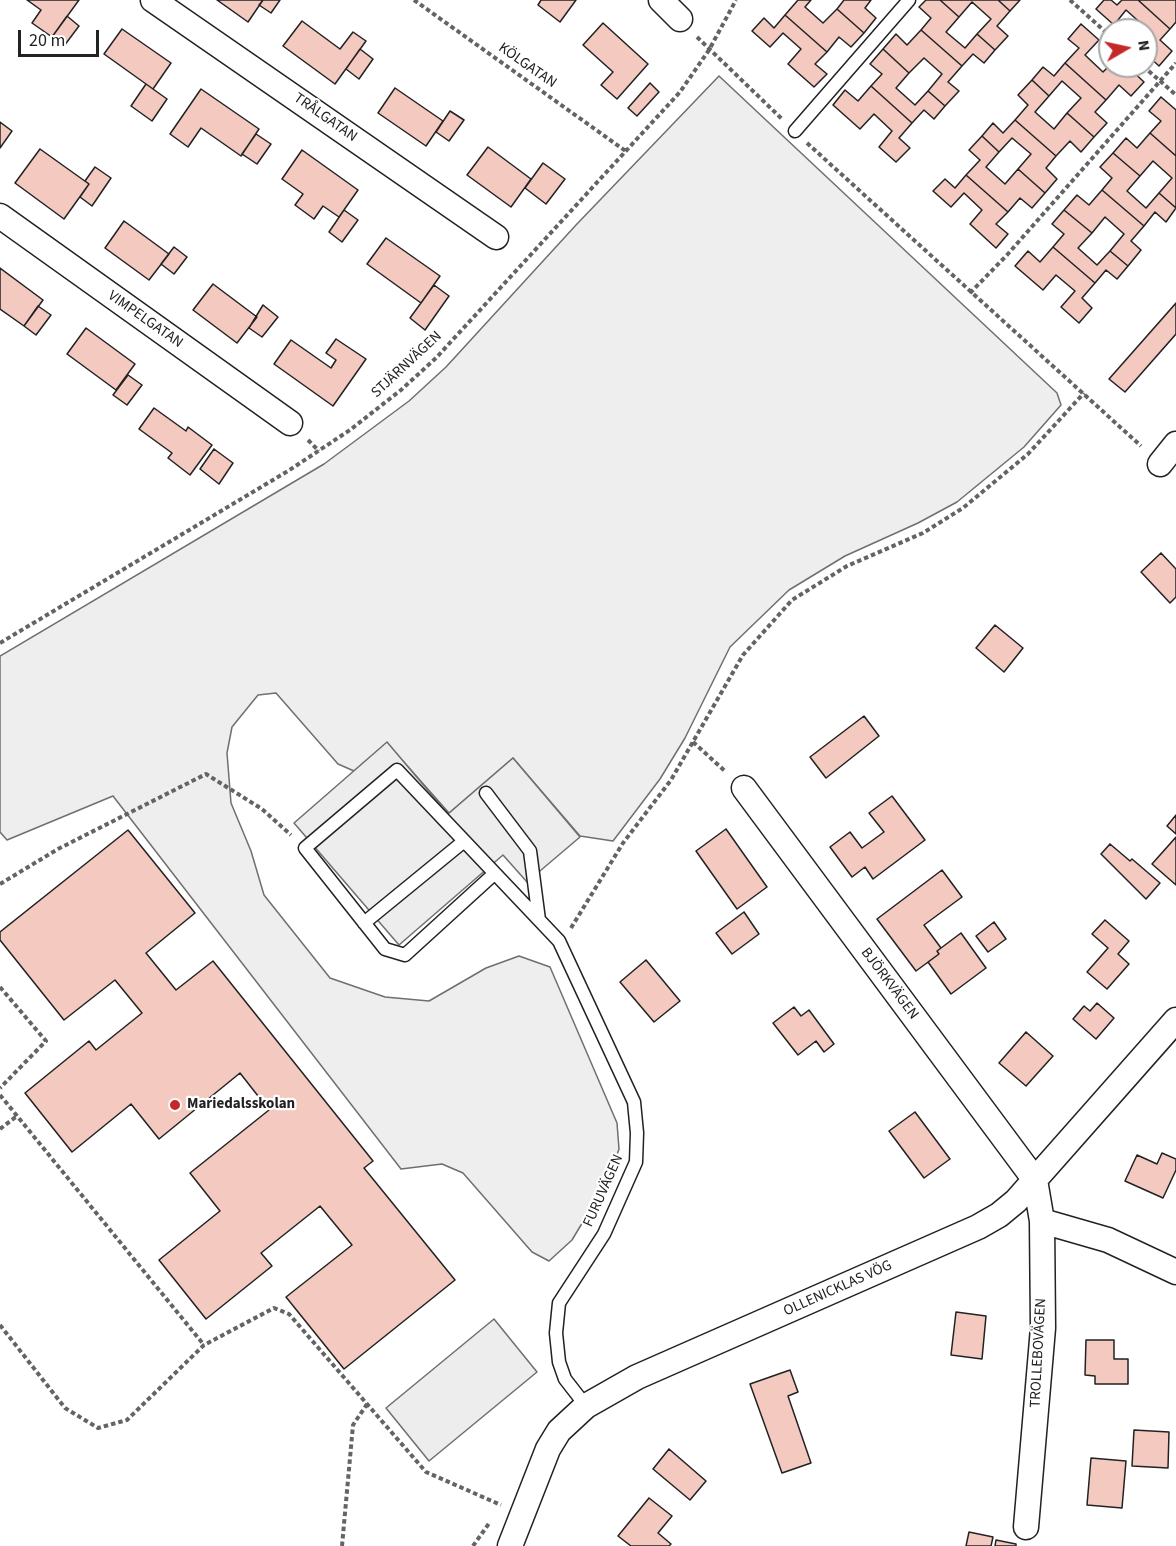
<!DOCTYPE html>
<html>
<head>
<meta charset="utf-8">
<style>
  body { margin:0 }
  #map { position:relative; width:1176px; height:1546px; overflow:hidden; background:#fff; font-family:"Source Sans 3",sans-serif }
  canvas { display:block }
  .north { position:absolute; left:1098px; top:18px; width:60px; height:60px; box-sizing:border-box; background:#fff; border:2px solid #a7a7a7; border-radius:50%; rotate:81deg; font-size:16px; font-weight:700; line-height:24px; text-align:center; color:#222 }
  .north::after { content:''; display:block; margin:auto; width:21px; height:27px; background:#c62828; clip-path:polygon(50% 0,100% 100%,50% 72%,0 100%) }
  .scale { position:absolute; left:18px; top:30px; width:81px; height:27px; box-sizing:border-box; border:3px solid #222; border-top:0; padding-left:8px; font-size:18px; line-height:21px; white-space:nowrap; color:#222; -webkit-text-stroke:4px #fff; paint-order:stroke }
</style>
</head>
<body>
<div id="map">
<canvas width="1176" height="1546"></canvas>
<div class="north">N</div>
<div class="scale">20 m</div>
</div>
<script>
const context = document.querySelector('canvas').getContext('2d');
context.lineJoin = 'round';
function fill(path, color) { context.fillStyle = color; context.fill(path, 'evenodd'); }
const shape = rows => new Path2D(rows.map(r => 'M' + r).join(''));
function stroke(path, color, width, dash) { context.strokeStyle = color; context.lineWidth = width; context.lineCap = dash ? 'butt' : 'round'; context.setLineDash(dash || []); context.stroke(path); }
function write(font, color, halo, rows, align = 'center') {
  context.font = font + ' "Source Sans 3",sans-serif'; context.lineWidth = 4.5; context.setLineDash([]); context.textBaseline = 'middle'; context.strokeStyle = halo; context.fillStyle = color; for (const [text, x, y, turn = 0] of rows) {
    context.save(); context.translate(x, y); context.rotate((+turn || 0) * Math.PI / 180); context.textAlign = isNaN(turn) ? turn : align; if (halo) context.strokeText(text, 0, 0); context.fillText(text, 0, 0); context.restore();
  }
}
const green = shape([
  [719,76,1057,393,1061,405,1024,447,957,502,918,523,845,556,789,590,730,647,685,738,660,779,613,841,580,836,513,758,449,813,387,743,354,771,338,764,276,693,258,695,232,727,227,753,231,803,251,851,264,895,330,978,385,997,429,1001,486,968,519,956,550,967,617,1123,619,1149,608,1180,572,1240,549,1261,532,1252,463,1173,442,1164,401,1169,113,796,7,840,0,832,0,656,324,464,409,401,446,367,576,225,719,76]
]);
const parking = shape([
  [387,742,448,814,513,758,580,837,527,882,503,855,399,945,294,823,387,742],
  [494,1319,537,1372,429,1461,386,1408,494,1319]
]);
const building = shape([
  [27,0,79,0,52,37,32,23,41,10,27,0],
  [217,0,263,0,248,22,217,0],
  [263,0,280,0,271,13,259,5,263,0],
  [541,0,576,0,560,22,538,5,541,0],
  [798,0,811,0,805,7,823,23,837,9,864,33,851,47,839,37,827,52,785,15,798,0],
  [844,0,871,0,865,8,876,18,864,33,837,9,844,0],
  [926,0,940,0,959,17,946,32,965,48,977,34,995,50,984,63,973,54,962,66,921,30,931,18,919,7,926,0],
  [940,0,998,0,1010,11,997,26,1008,36,995,50,977,34,991,19,972,2,959,17,940,0],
  [998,0,1020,0,1010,11,998,0],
  [1104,0,1111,0,1117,5,1122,0,1138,0,1170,29,1160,40,1172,51,1159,66,1146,54,1146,30,1142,30,1145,27,1126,10,1114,25,1096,9,1104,0],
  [1138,0,1176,0,1176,22,1170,29,1138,0],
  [785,15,827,52,815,64,827,74,814,87,788,64,801,49,783,33,770,47,752,31,764,18,774,28,785,15],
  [67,16,79,26,64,46,52,37,67,16],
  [302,21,340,49,353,32,366,41,335,84,283,46,302,21],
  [603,23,648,64,617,99,601,85,613,72,583,45,603,23],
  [1081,24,1099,40,1085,55,1103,72,1110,65,1127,66,1144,82,1131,96,1119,85,1106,100,1065,63,1079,48,1068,39,1081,24],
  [122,29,171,63,153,89,104,54,122,29],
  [921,30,962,66,948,82,959,91,945,106,928,91,942,74,924,58,909,73,883,49,896,34,907,45,921,30],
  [360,49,373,59,359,79,346,69,360,49],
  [883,49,909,73,896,88,915,105,928,91,945,106,934,119,924,110,912,123,871,86,882,74,870,64,883,49],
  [1065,63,1106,100,1095,112,1107,123,1094,137,1067,113,1081,98,1062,81,1049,96,1032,80,1043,67,1054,76,1065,63],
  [1032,80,1049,96,1035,112,1054,129,1067,113,1094,137,1081,152,1070,141,1056,156,1015,120,1028,105,1018,95,1032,80],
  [650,83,659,92,637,116,628,108,650,83],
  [146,84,167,99,152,121,131,106,146,84],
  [871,86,912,123,899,138,910,148,896,162,879,147,892,131,874,114,860,129,833,105,845,90,858,101,871,86],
  [395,88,443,121,426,146,378,113,395,88],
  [201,89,259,129,241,156,201,128,188,147,170,134,201,89],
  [1161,97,1176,110,1176,156,1150,133,1161,121,1149,111,1161,97],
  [450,111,464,120,449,141,436,132,450,111],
  [1015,120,1056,156,1046,168,1057,179,1045,193,1018,169,1031,154,1012,138,999,152,982,136,993,123,1003,133,1015,120],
  [0,122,12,131,0,148,0,122],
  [1150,133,1176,156,1176,208,1159,193,1172,178,1153,161,1140,176,1113,153,1126,138,1137,148,1150,133],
  [256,134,271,144,257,164,242,154,256,134],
  [982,136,999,152,986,167,1005,184,1018,169,1045,193,1032,208,1020,198,1008,212,966,175,980,160,969,150,982,136],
  [488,147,531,179,511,207,467,175,488,147],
  [40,149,89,184,64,219,15,183,40,149],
  [302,150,358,190,339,217,323,206,314,219,295,205,303,194,282,179,302,150],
  [1113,153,1140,176,1127,191,1146,208,1159,193,1176,208,1166,222,1155,212,1144,226,1102,190,1112,178,1100,167,1113,153],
  [543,163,565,179,546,204,525,188,543,163],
  [95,167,111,178,92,206,80,197,89,184,85,181,95,167],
  [966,175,1008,212,996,224,1008,234,996,248,970,224,982,210,964,193,951,207,933,191,945,179,955,188,966,175],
  [1102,190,1144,226,1131,241,1141,250,1128,266,1110,251,1124,234,1105,217,1092,233,1064,210,1077,195,1089,205,1102,190],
  [344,210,358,220,342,242,329,232,344,210],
  [1064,210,1092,233,1078,248,1097,265,1110,251,1128,266,1117,279,1106,270,1095,283,1053,247,1064,234,1052,224,1064,210],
  [124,221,169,254,149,280,105,248,124,221],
  [386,238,440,276,421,303,367,264,386,238],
  [174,247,187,257,174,274,161,264,174,247],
  [1053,247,1095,283,1082,298,1092,308,1079,323,1061,307,1075,291,1056,275,1043,290,1015,266,1028,251,1040,262,1053,247],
  [0,268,43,300,24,326,0,309,0,268],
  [213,284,257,317,237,343,193,310,213,284],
  [434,285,449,296,425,330,410,318,434,285],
  [1176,303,1176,334,1125,392,1109,379,1176,303],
  [263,305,278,317,262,337,249,328,263,305],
  [38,306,51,315,36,335,24,326,38,306],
  [86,328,135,364,116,390,67,354,86,328],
  [336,339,366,359,333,406,274,364,291,340,331,368,336,360,326,353,336,339],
  [128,375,142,385,127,405,113,395,128,375],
  [154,408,186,431,188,427,212,445,190,475,168,458,172,453,139,429,154,408],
  [214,449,233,463,219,484,200,469,214,449],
  [1161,553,1176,569,1176,597,1170,603,1141,572,1161,553],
  [995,625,1023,648,1004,672,976,648,995,625],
  [864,716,879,736,826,778,810,757,864,716],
  [892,796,925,840,873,879,865,867,852,877,830,847,850,832,862,848,884,832,869,813,892,796],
  [1176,815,1176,834,1167,826,1176,815],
  [726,829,767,887,737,909,696,851,726,829],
  [128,830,195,913,146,953,176,990,213,961,373,1161,364,1168,455,1280,344,1369,286,1297,352,1245,320,1206,261,1253,272,1266,206,1319,159,1260,220,1211,190,1173,269,1110,240,1073,159,1139,131,1104,72,1152,25,1093,89,1041,96,1050,142,1013,115,980,64,1020,0,940,0,932,128,830],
  [1176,837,1176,885,1152,864,1176,837],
  [1110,844,1130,861,1132,859,1160,883,1146,899,1101,854,1110,844],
  [942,870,962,897,924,925,941,948,937,951,939,954,916,971,877,919,942,870],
  [744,912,759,934,732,954,716,933,744,912],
  [1105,920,1129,941,1118,954,1129,964,1107,989,1087,972,1108,948,1092,934,1105,920],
  [994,922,1006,939,988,952,976,936,994,922],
  [961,933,986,968,951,994,928,962,939,954,937,951,961,933],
  [646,960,680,1001,654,1022,620,982,646,960],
  [1097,1003,1114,1018,1096,1039,1073,1019,1084,1006,1090,1011,1097,1003],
  [794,1007,801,1016,809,1010,834,1044,824,1052,816,1041,798,1055,773,1023,794,1007],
  [1026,1032,1053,1056,1026,1086,999,1063,1026,1032],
  [915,1112,950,1159,924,1178,889,1131,915,1112],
  [1162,1153,1176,1159,1176,1170,1163,1198,1125,1181,1137,1155,1157,1164,1162,1153],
  [956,1312,986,1316,982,1359,951,1355,956,1312],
  [1086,1340,1114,1340,1114,1359,1128,1359,1128,1384,1095,1384,1095,1376,1085,1375,1086,1340],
  [790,1370,798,1392,788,1396,811,1463,782,1473,750,1384,790,1370],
  [1134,1430,1169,1432,1168,1468,1132,1466,1134,1430],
  [669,1449,706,1481,690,1500,653,1469,669,1449],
  [1091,1458,1126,1461,1122,1508,1087,1505,1091,1458],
  [649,1498,672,1516,658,1533,671,1544,669,1546,631,1546,618,1536,649,1498],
  [969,1532,993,1537,991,1546,966,1546,969,1532],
  [996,1540,1016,1544,1016,1546,995,1546,996,1540]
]);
const path = shape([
  [414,0,627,152],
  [1070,0,1110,36],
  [697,37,782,119],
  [1143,66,1176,95],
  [807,143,1141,446],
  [970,293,1007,255,1176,63],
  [308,440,319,451],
  [0,643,288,471,350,430,401,390,436,358,680,92,709,50,736,0],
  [693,742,726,772],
  [0,884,58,849,206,774,262,809,291,835],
  [571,928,623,843,671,780,743,655,792,600,847,566,923,533,963,508,1028,454,1084,393],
  [0,987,46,1041,0,1088],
  [0,1095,204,1345],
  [0,1129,17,1116],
  [0,1325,65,1408,98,1428,127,1420,204,1345,274,1308,289,1314,426,1472,501,1505],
  [342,1546,353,1425,367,1404],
  [473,1546,490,1522]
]);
const lane = shape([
  [795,131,909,0],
  [486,793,530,851,539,920],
  [494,874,405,955,385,949,305,848,397,770,559,941,634,1102,637,1133,636,1162,604,1234,559,1303,556,1333,559,1362,565,1379,586,1406],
  [364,923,463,842]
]);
const street = shape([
  [153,0,496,237],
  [661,0,680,19],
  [0,216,290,423],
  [1160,464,1176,444],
  [744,788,1035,1180,1042,1221,1043,1328,1026,1527],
  [1042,1221,1108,1240,1176,1272],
  [510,1546,548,1449,559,1431,586,1406,637,1377,978,1227,999,1215,1016,1201,1176,1020]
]);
const markers = [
  [175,1105,6,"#c62828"]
];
const streetNames = [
  ["KÖLGATAN",527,66,35],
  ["TRÅLGATAN",325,118,35],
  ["VIMPELGATAN",145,320,35],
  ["STJÄRNVÄGEN",407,365,-43],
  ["BJÖRKVÄGEN",889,984,53],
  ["FURUVÄGEN",604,1191,-66],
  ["OLLENICKLAS VÖG",838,1289,-24],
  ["TROLLEBOVÄGEN",1039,1353,-87]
];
const poiNames = [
  ["Mariedalsskolan",187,1105]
];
fill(green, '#eee');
stroke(green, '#6f6f6f', 1.5);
fill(parking, '#ededed');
stroke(parking, '#6f6f6f', 1.5);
fill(building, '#f3c9c0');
stroke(building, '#222', 1.5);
stroke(lane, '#222', 15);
stroke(street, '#222', 27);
stroke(path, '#646464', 4, [4.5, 3]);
stroke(lane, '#fff', 12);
stroke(street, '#fff', 24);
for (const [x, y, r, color] of markers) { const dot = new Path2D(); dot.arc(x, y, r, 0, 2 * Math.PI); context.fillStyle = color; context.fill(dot); stroke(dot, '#fff', 2); }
write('15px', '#222', '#fff', streetNames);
write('bold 15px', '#222', '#fff', poiNames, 'left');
</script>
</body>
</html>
